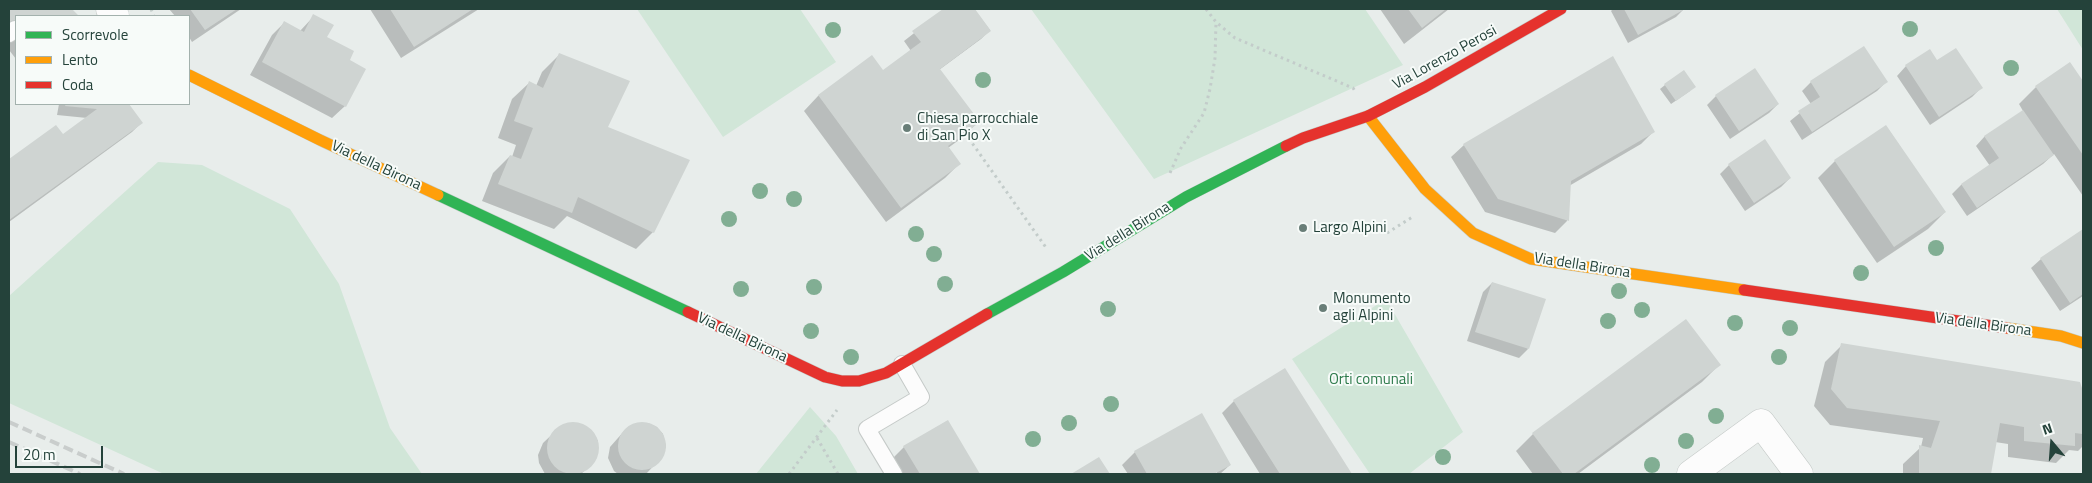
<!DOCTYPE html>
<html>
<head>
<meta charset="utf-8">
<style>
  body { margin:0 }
  #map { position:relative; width:2092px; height:483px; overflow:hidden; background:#e8edeb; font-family:"Titillium Web",sans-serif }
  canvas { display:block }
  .frame { position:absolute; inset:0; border:10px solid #24423a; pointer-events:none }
  .legend { position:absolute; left:15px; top:15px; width:175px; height:90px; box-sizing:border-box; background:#f7fbf9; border:1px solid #a3b1ad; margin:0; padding:6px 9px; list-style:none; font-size:15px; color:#24423a }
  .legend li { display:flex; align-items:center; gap:10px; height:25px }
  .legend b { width:25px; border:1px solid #a3b1ad }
  .north { position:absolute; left:2027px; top:418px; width:50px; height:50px; -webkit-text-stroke:4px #f7fbf9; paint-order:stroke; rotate:342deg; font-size:14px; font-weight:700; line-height:20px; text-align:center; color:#24423a }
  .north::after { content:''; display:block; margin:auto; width:18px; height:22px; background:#24423a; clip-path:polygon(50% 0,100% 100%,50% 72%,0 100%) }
  .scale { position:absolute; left:15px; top:446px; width:88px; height:22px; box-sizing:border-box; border:2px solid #24423a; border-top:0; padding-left:6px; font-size:15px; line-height:18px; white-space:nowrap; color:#24423a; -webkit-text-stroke:4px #f7fbf9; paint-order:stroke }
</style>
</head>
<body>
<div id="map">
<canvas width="2092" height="483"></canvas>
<div class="frame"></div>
<ul class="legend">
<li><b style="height:6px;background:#30b455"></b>Scorrevole</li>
<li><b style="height:6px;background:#ff9f0a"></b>Lento</li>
<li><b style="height:6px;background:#e5322d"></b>Coda</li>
</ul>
<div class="north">N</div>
<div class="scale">20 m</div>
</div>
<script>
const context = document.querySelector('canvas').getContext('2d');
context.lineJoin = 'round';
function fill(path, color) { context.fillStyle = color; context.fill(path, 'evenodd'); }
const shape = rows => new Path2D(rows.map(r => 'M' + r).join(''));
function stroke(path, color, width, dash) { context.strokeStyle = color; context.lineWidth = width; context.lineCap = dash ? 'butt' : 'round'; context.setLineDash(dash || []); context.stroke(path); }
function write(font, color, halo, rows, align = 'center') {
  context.font = font + ' "Titillium Web",sans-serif'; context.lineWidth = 4; context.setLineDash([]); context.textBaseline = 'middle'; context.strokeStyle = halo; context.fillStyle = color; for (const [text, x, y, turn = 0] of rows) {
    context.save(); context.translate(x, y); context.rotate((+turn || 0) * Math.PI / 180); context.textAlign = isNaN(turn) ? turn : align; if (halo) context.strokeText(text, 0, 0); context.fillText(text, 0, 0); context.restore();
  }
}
const green = shape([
  [637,9,800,9,836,62,723,137],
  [1031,9,1365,9,1403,65,1154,179],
  [2057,9,2083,9,2083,50],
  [158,162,202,165,290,209,339,284,390,428,422,474,164,474,9,403,9,296],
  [1386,299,1463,432,1409,474,1370,474,1292,359],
  [810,407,836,436,858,474,756,474]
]);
const shadow = shape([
  [9,9,70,9,77,16,16,16,16,59,9,50],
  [169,9,241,9,192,42,189,37,189,16,175,16],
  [370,9,479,9,401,58],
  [945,9,974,9,990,30,981,39,939,70,978,122,963,137,948,148,959,164,945,178,886,222,804,111,818,96,872,57,883,72,911,51,904,41],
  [1380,9,1449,9,1404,44],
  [1613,9,1684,9,1676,17,1628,43,1611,11],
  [314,16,325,38,348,60,345,106,332,118,250,75,272,35,284,23,300,31],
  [1930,51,1937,62,1981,88,1972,97,1930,125,1897,76,1906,66],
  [559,55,607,128,653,232,636,249,567,216,554,229,482,201,493,173,510,156,512,157,516,145,498,138,512,99,529,83,536,86,542,72],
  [2070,63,2083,83,2083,196,2054,154,2043,164,1967,216,1952,194,1961,185,1990,166,1976,146,1985,136,2023,111,2019,104,2036,87],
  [1811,82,1886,82,1877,91,1802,140,1790,121,1811,104,1802,91],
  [1665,85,1690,91,1671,104,1660,89],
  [1716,96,1778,104,1769,113,1730,139,1707,105],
  [59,104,102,104,102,107,107,104,127,104,141,123,132,132,9,222,9,161,56,127,63,136,87,118,57,115],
  [1886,126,1945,212,1928,229,1877,263,1818,178,1835,161],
  [1653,132,1641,144,1569,186,1567,221,1555,233,1485,212,1451,157,1464,145],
  [1729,165,1790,178,1781,187,1745,211,1720,174],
  [2083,230,2083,296,2060,311,2031,268,2041,259],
  [1492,283,1528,349,1519,358,1467,341,1483,292],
  [1686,320,1719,365,1702,382,1578,474,1533,474,1516,451,1533,434],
  [1842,345,2083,393,2083,446,2078,451,2069,450,2056,463,2008,457,2008,444,1995,442,1990,474,1903,474,1903,464,1921,447,1923,438,1830,425,1814,406,1825,362],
  [1285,370,1351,474,1260,474,1222,413,1234,401],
  [1202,415,1230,465,1220,474,1217,474,1217,471,1212,474,1128,474,1122,465,1135,452],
  [947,421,978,474,893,474,887,464,904,447],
  [577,423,585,426,594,434,598,441,598,453,593,463,581,474,545,474,539,463,538,455,543,443,562,425],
  [637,423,648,423,657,427,663,434,666,446,663,456,646,474,618,474,614,471,608,458,610,447,625,430]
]);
const building = shape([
  [9,9,72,9,79,16,16,16,16,31,9,22],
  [190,9,237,9,205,30],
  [390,9,473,9,414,47],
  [943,9,975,9,991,31,940,69,980,122,948,146,961,164,901,208,818,95,872,55,883,70,921,42,912,31],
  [1408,9,1446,9,1422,28],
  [1624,9,1685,9,1638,35],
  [313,14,334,25,327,37,354,51,350,60,366,69,346,107,262,62,284,21,304,32],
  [1864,46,1888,82,1812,132,1798,111,1820,97,1810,81],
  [1956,48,1983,88,1939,117,1905,65,1930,49,1937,60],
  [559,53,630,81,608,127,690,160,654,233,578,197,572,213,498,184,510,155,521,159,533,128,514,121,529,81,543,88],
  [1613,56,1655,132,1571,181,1569,221,1498,199,1463,144],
  [2070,62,2083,81,2083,155,2035,86],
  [1755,68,1779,104,1739,131,1715,95],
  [1684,70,1696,87,1676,101,1664,84],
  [66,104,129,104,143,123,9,220,9,159,56,125,63,134,97,109,65,106],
  [2023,110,2054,155,1977,208,1961,184,1999,158,1984,136],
  [1886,125,1946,212,1894,247,1834,160],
  [1765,139,1791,178,1754,203,1728,164],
  [2083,229,2083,294,2070,303,2040,258],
  [1492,282,1546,299,1529,349,1475,332],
  [1686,319,1721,365,1574,474,1563,474,1532,433],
  [1841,343,2080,382,2083,391,2083,434,2075,433,2075,446,2024,441,2024,427,2000,423,1991,474,1919,474,1919,445,1931,448,1940,421,1847,408,1831,389],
  [1285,368,1352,474,1280,474,1233,400],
  [1202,413,1231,465,1214,474,1147,474,1134,451],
  [948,420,980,474,920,474,903,446],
  '618 446a24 24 0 1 1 48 0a24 24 0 1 1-48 0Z',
  '547 448a26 26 0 1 1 52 0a26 26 0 1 1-52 0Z',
  [1099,457,1110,474,1071,474]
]);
const path = shape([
  [151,9,154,16],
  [1206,9,1216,22,1235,38,1353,88,1355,91],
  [965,133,1047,249],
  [1170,173,1181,148,1204,113,1210,89,1215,58,1216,22],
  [1387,233,1414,216],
  [817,438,838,474],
  [789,474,837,410]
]);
const lane = shape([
  [9,34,15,29],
  [894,474,867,429,921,397,902,364]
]);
const street = shape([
  [110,9,115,16],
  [1691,474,1761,423,1799,474]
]);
const fast = shape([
  [438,195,688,312],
  [987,314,1063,272,1186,197,1286,146]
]);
const slow = shape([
  [189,75,320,140,438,195],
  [1368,116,1425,189,1473,233,1531,259,1744,290],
  [2007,328,2061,336,2083,343]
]);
const jam = shape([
  [1286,146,1303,138,1368,116,1425,87,1561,9],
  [1744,290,2007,328],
  [688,312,825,377,842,381,859,381,886,373,987,314]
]);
const rail = shape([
  [9,422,124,474],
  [9,442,80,474]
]);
const trees = [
  [1910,29],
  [833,30],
  [2011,68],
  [983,80],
  [760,191],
  [794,199],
  [729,219],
  [916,234],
  [1936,248],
  [934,254],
  [1861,273],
  [945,284],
  [814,287],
  [741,289],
  [1619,291],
  [1108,309],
  [1642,310],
  [1608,321],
  [1735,323],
  [1790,328],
  [811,331],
  [851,357],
  [1779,357],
  [1111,404],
  [1716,416],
  [1069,423],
  [1033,439],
  [1686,441],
  [1443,457],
  [1652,465]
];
const markers = [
  [907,128,5,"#697e78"],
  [1303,228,5,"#697e78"],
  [1323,308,5,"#697e78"]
];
const streetNames = [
  ["Via Lorenzo Perosi",1445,58,-29],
  ["Via della Birona",376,166,25],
  ["Via della Birona",1128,232,-32],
  ["Via della Birona",1582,266,9],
  ["Via della Birona",1983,325,8],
  ["Via della Birona",742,338,25]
];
const poiNames = [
  ["Chiesa parrocchiale",917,119],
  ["di San Pio X",917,136],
  ["Largo Alpini",1313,228],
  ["Monumento",1333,299],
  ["agli Alpini",1333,316]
];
const parkNames = [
  ["Orti comunali",1371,380]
];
fill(green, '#d1e6d8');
fill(shadow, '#0003');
fill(building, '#cfd4d2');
stroke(lane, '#c5cac8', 18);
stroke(street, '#c5cac8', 29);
stroke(fast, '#c3cbc8', 12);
stroke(slow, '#c3cbc8', 12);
stroke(jam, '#c3cbc8', 12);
stroke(path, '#c3ccca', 3, [2.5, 4]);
stroke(lane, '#fcfcfc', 16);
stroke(street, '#fcfcfc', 28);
stroke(fast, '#30b455', 11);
stroke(slow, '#ff9f0a', 11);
stroke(jam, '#e5322d', 11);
stroke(rail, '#c9cdcc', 4, [10, 5]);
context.fillStyle = '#81ae93';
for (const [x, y] of trees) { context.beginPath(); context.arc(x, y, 8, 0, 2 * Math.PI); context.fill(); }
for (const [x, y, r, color] of markers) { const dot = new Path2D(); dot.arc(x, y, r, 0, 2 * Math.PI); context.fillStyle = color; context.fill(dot); stroke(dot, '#f7fbf9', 2); }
write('15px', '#24423a', '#f7fbf9', streetNames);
write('15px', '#24423a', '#f7fbf9', poiNames, 'left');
write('15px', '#2d7a4b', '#f7fbf9', parkNames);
</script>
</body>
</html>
